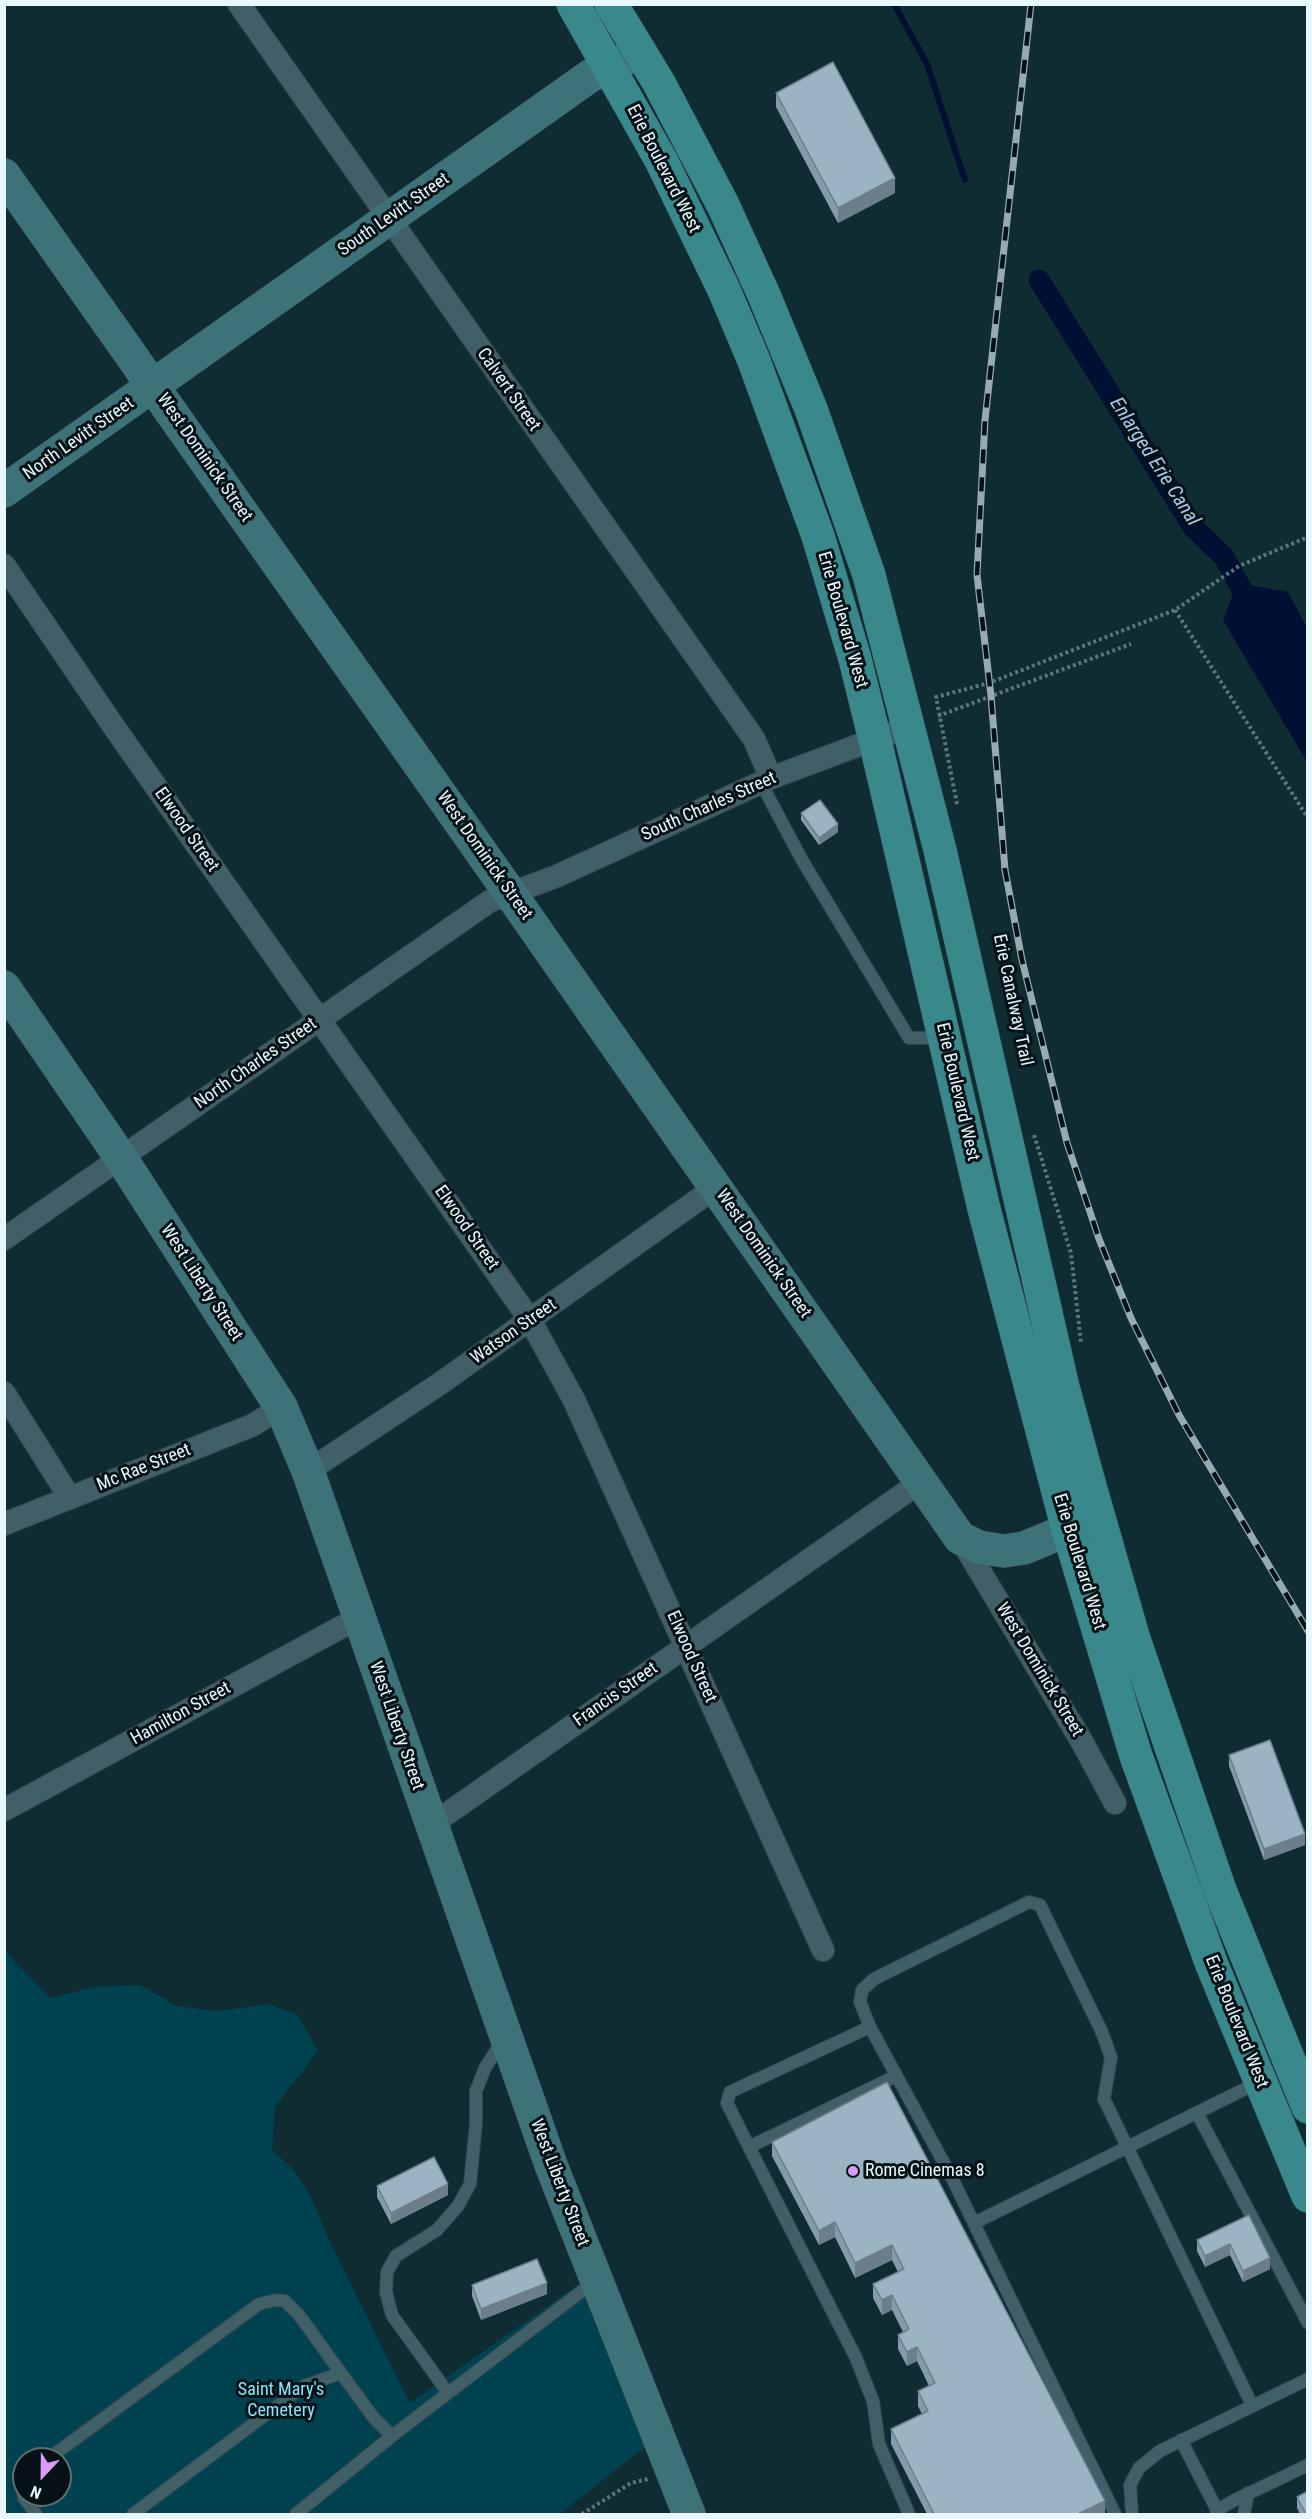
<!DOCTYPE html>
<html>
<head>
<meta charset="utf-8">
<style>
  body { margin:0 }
  #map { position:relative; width:1312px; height:2519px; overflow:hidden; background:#0e2c32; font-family:"Roboto Condensed",sans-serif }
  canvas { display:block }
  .frame { position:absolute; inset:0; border:6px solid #e7f7fc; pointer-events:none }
  .north { position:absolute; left:12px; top:2447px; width:60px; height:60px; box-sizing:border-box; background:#061215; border:2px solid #606e71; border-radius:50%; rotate:202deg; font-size:16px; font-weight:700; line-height:24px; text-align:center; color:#e7f7fc }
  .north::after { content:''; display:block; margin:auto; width:21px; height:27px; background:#db9af6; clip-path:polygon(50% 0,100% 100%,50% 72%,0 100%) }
</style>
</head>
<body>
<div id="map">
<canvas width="1312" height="2519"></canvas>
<div class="frame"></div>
<div class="north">N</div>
</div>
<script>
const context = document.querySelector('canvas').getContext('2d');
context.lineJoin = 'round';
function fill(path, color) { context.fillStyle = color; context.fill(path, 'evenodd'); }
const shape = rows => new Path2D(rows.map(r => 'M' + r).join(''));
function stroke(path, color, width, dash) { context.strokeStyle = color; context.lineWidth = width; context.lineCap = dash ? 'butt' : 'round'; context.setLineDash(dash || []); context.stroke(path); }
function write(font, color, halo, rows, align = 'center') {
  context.font = font + ' "Roboto Condensed",sans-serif'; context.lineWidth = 6; context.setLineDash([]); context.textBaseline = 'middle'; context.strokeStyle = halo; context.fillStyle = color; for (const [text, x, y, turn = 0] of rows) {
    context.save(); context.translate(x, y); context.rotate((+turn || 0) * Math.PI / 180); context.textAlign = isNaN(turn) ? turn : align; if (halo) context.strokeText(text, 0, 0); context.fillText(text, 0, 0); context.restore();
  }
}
const green = shape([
  [4,1950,50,1998,94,1987,141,1985,177,2006,217,2011,269,2004,298,2015,318,2051,275,2107,272,2150,293,2169,309,2192,329,2240,410,2403,583,2281,646,2446,560,2514,5,2514],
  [24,2459,60,2459,60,2495,24,2495]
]);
const water = shape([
  [1237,583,1288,592,1307,628,1307,762,1223,620]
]);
const stream = shape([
  [894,4,927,64,965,180]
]);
const canal = shape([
  [1039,280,1193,527,1224,557,1252,608]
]);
const path = shape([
  [1175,610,1308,818],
  [938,716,1131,644],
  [957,804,936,697,989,683,1175,610,1239,566,1308,537],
  [1034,1135,1071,1253,1081,1343],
  [582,2514,631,2483,648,2479]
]);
const lane = shape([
  [761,783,802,860,909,1038,942,1038],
  [896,2076,749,2147,856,2358,873,2401,879,2444,909,2514],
  [1197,2113,1308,2323],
  [749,2147,727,2103,730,2092,870,2027],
  [974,2223,1261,2081],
  [448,2393,392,2315,386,2292,387,2272,396,2256,437,2230,458,2206,470,2184,476,2123,476,2091,485,2068,503,2040],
  [1181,2440,1217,2510],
  [48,2459,259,2304,276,2300,285,2301,299,2315,341,2373],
  [24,2479,21,2484,24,2498,36,2514],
  [133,2514,304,2386,341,2373,373,2417,392,2436],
  [296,2514,392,2436,595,2281],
  [1115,2514,951,2176,870,2027,860,2002,862,1990,874,1979,1029,1902,1040,1905,1101,2030,1111,2057,1104,2099,1252,2405],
  [1132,2514,1130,2485,1139,2468,1160,2451,1308,2379],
  [1216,2514,1217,2510,1235,2500,1308,2465],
  [1244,2514,1248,2493]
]);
const street = shape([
  [239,4,754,739,771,778],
  [4,565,112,724,530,1320,574,1400,823,1950],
  [4,1239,490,901,557,876,771,778,910,726],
  [4,1393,70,1498],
  [308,1471,438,1385,716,1187],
  [4,1524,253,1425,281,1407],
  [960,1538,1081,1740,1115,1803],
  [4,1810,358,1618],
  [431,1825,919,1483]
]);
const secondary = shape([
  [4,175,510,893,960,1538,979,1547,1004,1551,1024,1548,1094,1519],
  [4,491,590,76,640,52],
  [4,987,121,1158,281,1407,308,1471,551,2165,689,2514]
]);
const primary = shape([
  [573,4,662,162,724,290,754,361,818,536,855,659,875,740,984,1209,1068,1530,1136,1756,1171,1852,1212,1965,1308,2196],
  [611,4,659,83,723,205,764,295,811,409,869,575,940,850,1063,1387,1090,1486,1134,1639,1220,1890,1308,2107]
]);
const rail = shape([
  [1031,4,985,420,977,575,991,696,1005,870,1022,960,1067,1143,1099,1239,1131,1318,1179,1415,1308,1631]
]);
const wall = shape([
  [776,93,895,193,838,223,776,107],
  [801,813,838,832,819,845,801,820],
  [1229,1755,1305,1845,1264,1860,1229,1766],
  [887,2082,1105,2514,927,2514,891,2444,891,2429,922,2414,918,2406,918,2391,929,2386,917,2361,907,2366,898,2349,898,2335,903,2332,892,2310,882,2315,873,2298,873,2284,898,2272,892,2260,855,2278,835,2237,819,2245,772,2156,772,2142],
  [377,2186,448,2195,391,2224,377,2197],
  [1249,2215,1270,2269,1243,2282,1230,2255,1205,2267,1197,2251,1197,2240],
  [472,2285,547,2294,481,2320,472,2296],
  [1297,2497,1308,2514,1300,2514,1297,2508]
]);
const shadedWall = shape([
  [895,178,895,193,838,223,838,208],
  [838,824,838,832,819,845,819,838],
  [1305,1834,1305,1845,1264,1860,1264,1849],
  [448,2184,448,2195,391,2224,391,2213],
  [835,2222,835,2237,819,2245,819,2231],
  [1230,2244,1230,2255,1205,2267,1205,2256],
  [892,2245,892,2260,855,2278,855,2263],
  [1270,2258,1270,2269,1243,2282,1243,2271],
  [547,2283,547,2294,481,2320,481,2309],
  [892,2295,892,2310,882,2315,882,2300],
  [917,2347,917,2361,907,2366,907,2352],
  [1105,2501,1105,2514,1078,2514]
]);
const building = shape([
  [833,62,895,178,838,208,776,93,833,62],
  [820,800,838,824,819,838,801,813,820,800],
  [1270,1740,1305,1834,1264,1849,1229,1755,1270,1740],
  [887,2082,1105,2501,1078,2514,934,2514,891,2429,928,2411,918,2391,935,2383,917,2347,907,2352,898,2335,909,2329,892,2295,882,2300,873,2284,904,2269,892,2245,855,2263,835,2222,819,2231,772,2142,887,2082],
  [434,2157,448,2184,391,2213,377,2186,434,2157],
  [1249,2215,1270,2258,1243,2271,1230,2244,1205,2256,1197,2240,1249,2215],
  [537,2259,547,2283,481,2309,472,2285,537,2259],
  [1308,2491,1308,2514,1306,2514,1297,2497,1308,2491]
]);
const markers = [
  [853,2171,6,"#db9af6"]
];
const streetNames = [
  ["Erie Boulevard West",663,169,63],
  ["South Levitt Street",394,215,-35],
  ["Calvert Street",508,390,55],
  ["North Levitt Street",79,439,-35],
  ["West Dominick Street",204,458,55],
  ["Erie Boulevard West",842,620,74],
  ["South Charles Street",709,807,-24],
  ["Elwood Street",186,830,55],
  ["West Dominick Street",484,856,55],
  ["Erie Canalway Trail",1012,1000,78],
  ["North Charles Street",256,1064,-35],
  ["Erie Boulevard West",957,1092,77],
  ["Elwood Street",466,1228,55],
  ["West Dominick Street",763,1254,55],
  ["West Liberty Street",201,1283,57],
  ["Watson Street",514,1332,-35],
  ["Mc Rae Street",144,1468,-22],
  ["Erie Boulevard West",1079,1562,73],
  ["Elwood Street",691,1657,66],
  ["West Dominick Street",1039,1670,59],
  ["Francis Street",616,1695,-35],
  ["Hamilton Street",181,1714,-29],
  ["West Liberty Street",396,1726,71],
  ["Erie Boulevard West",1236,2022,68],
  ["West Liberty Street",559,2183,69]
];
const poiNames = [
  ["Rome Cinemas 8",865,2171]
];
const parkNames = [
  ["Saint Mary's",281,2390],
  ["Cemetery",281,2411]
];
const waterNames = [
  ["Enlarged Erie Canal",1154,462,57]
];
fill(green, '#00424f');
fill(water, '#001032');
stroke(stream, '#001032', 6);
stroke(canal, '#001032', 21);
stroke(lane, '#33464c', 14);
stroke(street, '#33464c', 24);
stroke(secondary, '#33464c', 34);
stroke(primary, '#33464c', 34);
stroke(path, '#5c757b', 4, [3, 3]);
stroke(lane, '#415f66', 12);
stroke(street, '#415f66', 22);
stroke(secondary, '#3d7378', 33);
stroke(primary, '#39888b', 33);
stroke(rail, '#96abb0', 7);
stroke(rail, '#061215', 4.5, [14]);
fill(wall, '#849ba9');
fill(shadedWall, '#6c7e89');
fill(building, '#9ab4c4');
stroke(building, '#6c7e89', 1.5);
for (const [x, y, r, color] of markers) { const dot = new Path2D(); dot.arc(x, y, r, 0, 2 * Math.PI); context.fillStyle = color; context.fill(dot); stroke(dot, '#061215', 2); }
write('18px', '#e7f7fc', '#061215', streetNames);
write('18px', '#e7f7fc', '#061215', poiNames, 'left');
write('18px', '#88e5fb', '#061215', parkNames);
write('italic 20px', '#acc9ef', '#061215', waterNames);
</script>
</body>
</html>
